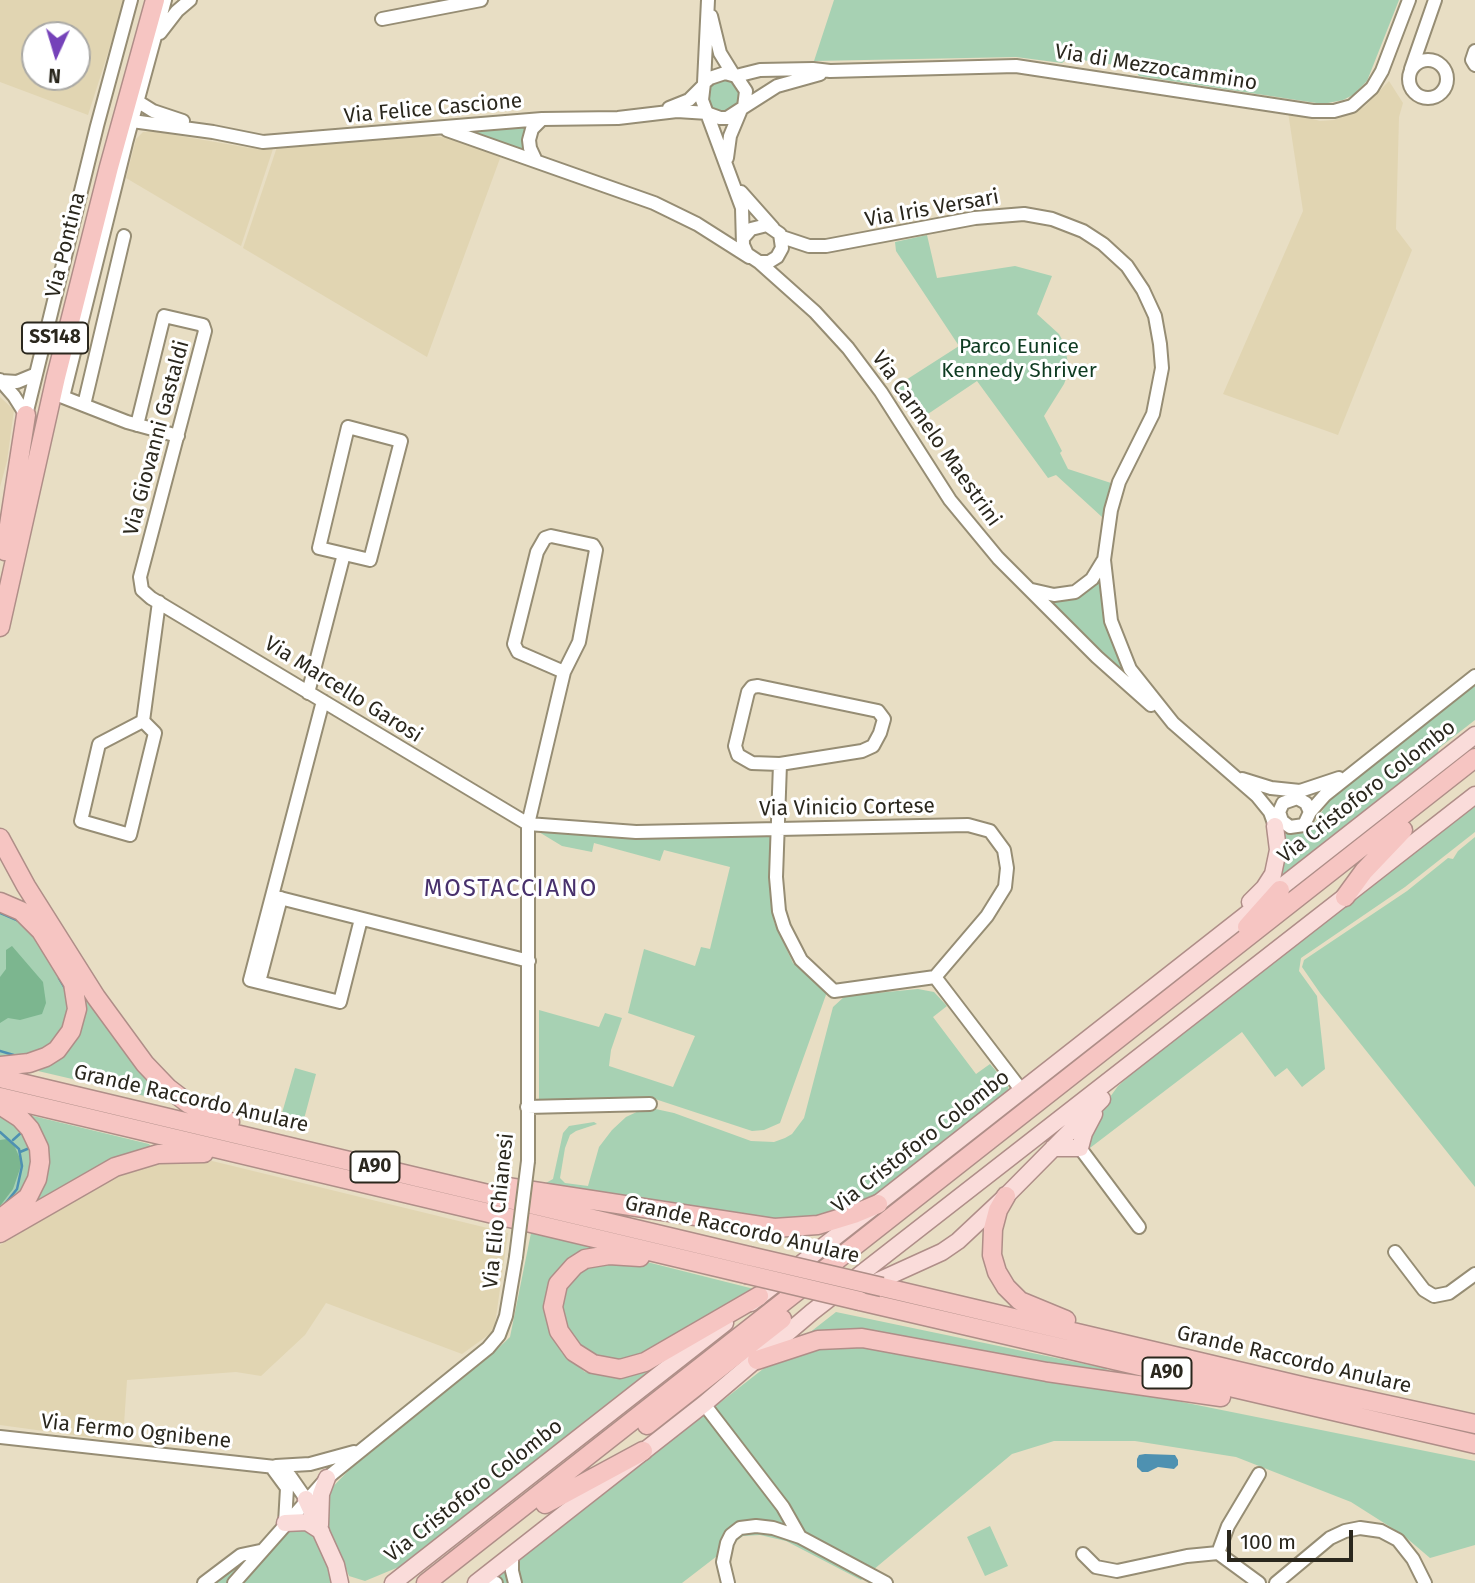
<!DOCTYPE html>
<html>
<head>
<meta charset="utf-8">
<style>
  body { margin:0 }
  #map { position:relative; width:1475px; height:1583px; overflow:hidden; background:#e8dec4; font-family:"Fira Sans",sans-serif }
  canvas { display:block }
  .north { position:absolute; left:21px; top:21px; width:70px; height:70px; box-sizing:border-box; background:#fff; border:2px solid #aaa9a5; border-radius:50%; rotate:184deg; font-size:19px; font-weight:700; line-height:28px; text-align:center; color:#2a271d }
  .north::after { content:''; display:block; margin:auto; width:24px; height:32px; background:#7542b9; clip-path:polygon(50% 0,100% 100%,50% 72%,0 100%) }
  .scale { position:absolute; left:1227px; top:1530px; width:126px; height:32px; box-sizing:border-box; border:4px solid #2a271d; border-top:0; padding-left:9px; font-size:21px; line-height:24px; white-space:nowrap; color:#2a271d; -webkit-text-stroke:5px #fff; paint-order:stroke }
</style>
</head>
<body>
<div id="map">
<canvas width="1475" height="1583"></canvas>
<div class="north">N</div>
<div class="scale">100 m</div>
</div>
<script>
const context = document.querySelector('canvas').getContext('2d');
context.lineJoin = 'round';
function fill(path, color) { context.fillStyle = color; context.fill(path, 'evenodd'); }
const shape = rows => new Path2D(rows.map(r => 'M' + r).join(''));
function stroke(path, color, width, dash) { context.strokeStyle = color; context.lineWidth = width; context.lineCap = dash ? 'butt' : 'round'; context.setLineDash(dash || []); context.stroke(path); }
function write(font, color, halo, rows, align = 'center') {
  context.font = font + ' "Fira Sans",sans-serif'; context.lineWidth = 6; context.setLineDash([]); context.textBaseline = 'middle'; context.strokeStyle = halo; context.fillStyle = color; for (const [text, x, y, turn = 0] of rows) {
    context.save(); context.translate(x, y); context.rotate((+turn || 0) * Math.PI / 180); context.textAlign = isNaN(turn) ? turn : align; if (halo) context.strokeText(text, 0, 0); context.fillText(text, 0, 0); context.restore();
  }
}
const built = shape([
  [0,0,125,0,88,115,0,82],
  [35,35,77,35,77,77,35,77],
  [1389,81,1403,103,1399,117,1396,229,1412,250,1338,435,1223,394,1303,211,1288,112,1320,121,1334,120,1364,107],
  [152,131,250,148,273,149,241,246,126,178,136,139,143,132],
  [422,135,459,139,502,153,427,357,243,248,277,147],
  [0,397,14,410,7,461,0,487],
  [166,1159,208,1160,508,1233,494,1331,462,1354,326,1303,305,1335,261,1376,236,1372,127,1380,124,1424,102,1439,0,1425,0,1245,104,1183,132,1170]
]);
const green = shape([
  [834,0,1399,0,1367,81,1353,95,1343,100,1323,104,1139,76,1134,68,1069,58,1062,63,1016,57,814,61],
  '707 95a17 17 0 1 1 34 0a17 17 0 1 1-34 0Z',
  [528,126,523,139,525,151,470,132,471,130],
  [927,235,937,278,1015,266,1052,276,1037,314,1059,334,1065,345,1069,371,1064,384,1044,416,1062,451,1060,453,1068,469,1111,483,1102,517,1056,475,1048,478,977,381,916,422,895,387,959,346,896,251,895,242],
  [1100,581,1108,625,1131,677,1128,680,1049,601,1065,600,1079,596],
  [1475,685,1475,720,1439,748,1437,755,1267,892,1279,828,1298,832,1306,829,1312,821,1315,822,1329,801],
  [1475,802,1475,832,1405,887,1301,958,1299,971,1317,996,1325,1069,1302,1087,1287,1068,1275,1077,1242,1032,1086,1151,1097,1115,1118,1086,1150,1057],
  [534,829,773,833,770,883,774,922,793,963,827,992,780,1123,764,1130,752,1131,652,1098,539,1100,539,1010,599,1027,605,1013,622,1018,611,1050,609,1066,673,1087,695,1036,628,1013,644,949,695,966,701,947,710,949,730,867,664,850,660,861,594,843,592,852,562,846],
  [1475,837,1475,1187,1320,993,1302,967,1304,960,1407,891,1448,858,1453,859,1458,851],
  [0,911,27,920,71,985,73,1019,43,1055,0,1061],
  [81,987,166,1096,162,1100,38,1071,61,1059,72,1045,80,1023],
  [918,989,934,992,947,1006,933,1017,976,1074,990,1064,1008,1085,1009,1093,900,1178,873,1197,846,1211,802,1219,759,1219,544,1184,553,1179,563,1133,569,1126,594,1122,597,1124,576,1131,570,1135,565,1148,560,1178,565,1183,588,1186,599,1147,612,1130,626,1117,643,1109,651,1108,674,1113,751,1141,774,1142,785,1138,792,1134,804,1118,833,1007,845,996],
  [295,1068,316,1074,304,1119,282,1113],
  [0,1113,20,1125,34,1155,29,1188,0,1214],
  [25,1114,149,1144,152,1148,22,1214,42,1179],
  [531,1233,592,1247,571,1260,545,1305,548,1327,562,1353,585,1372,619,1379,673,1356,406,1564,365,1581,349,1576,342,1559,329,1566,331,1583,214,1583,240,1562,270,1552,349,1470,489,1357,510,1337],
  [631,1258,758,1290,643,1358,621,1363,587,1357,561,1320,563,1286,579,1268],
  [836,1312,1104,1368,1167,1399,1475,1461,1475,1545,1430,1558,1403,1535,1351,1502,1236,1457,1135,1441,1054,1441,1012,1454,861,1580,786,1541,760,1535,743,1536,682,1583,489,1583],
  [990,1526,1008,1566,985,1576,967,1537]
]);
const forest = shape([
  [12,946,43,982,46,1003,42,1014,20,1020,8,1018,0,1023,0,977,6,969,6,950],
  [7,1139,14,1145,22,1163,13,1189,0,1206,0,1140]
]);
const water = shape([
  [1145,1454,1175,1455,1178,1460,1178,1465,1174,1469,1158,1467,1148,1472,1142,1472,1137,1467,1137,1459,1139,1455]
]);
const stream = shape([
  [0,913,19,921],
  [59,978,66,990],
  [0,1051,17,1056],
  [0,1132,19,1149,22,1166,17,1189,5,1204],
  [13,1140,23,1131],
  [20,1152,32,1147]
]);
const minor = shape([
  [165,0,126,143,63,397,127,422,178,436],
  [711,16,720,53,733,74],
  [382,19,481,0],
  [160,33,177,11,190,0],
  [1475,51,1472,60,1475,65],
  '1409 79a19 19 0 1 1 38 0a19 19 0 1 1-38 0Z',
  [1411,69,1435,0],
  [736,76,760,70,813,69,830,71,1016,66,1313,111,1334,111,1352,106,1372,88,1382,71,1409,0],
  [704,83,708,0],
  [137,101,153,111,183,121],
  [744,107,777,86,820,74],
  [669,108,689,100,703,86],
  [709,114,720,118,727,118,744,107,746,91,736,76,725,73,710,78,704,83,702,100,742,208,743,245,747,254,759,262,769,262,777,257,782,248,780,234,767,225,751,229,744,237],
  [132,121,213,132,263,142,542,119,618,118,677,111,708,113],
  [447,130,654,203,697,224,749,257],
  [727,158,730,136,740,112],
  [536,161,530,148,529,140,532,129,542,119],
  [741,192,773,228],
  [782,237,809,246,826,246,975,218,1024,214,1052,219,1083,231,1103,244,1127,266,1143,290,1155,316,1160,344,1162,368,1153,414,1119,482,1111,510,1104,560,1111,621,1130,669,1173,723,1257,796,1270,812,1275,826],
  [759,262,815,312,848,348,881,392,950,500,998,558,1097,657,1151,705],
  [0,380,14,396,26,415],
  [1,381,17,382,34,375],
  [84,405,124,236],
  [26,415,97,126,131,0],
  [137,425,164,316,203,325,205,331,140,577,142,590,151,598,528,824,636,832,968,825,990,831,1004,850,1007,868,1005,887,987,916,935,977],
  [348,427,401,441,370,560,319,548,348,427],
  [1032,590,1054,595,1075,592,1092,579,1103,561],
  [758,686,878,711,884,719,880,733,873,746,862,751,780,764,752,763,738,755,735,746,748,692,752,687,758,686],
  [308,693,344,554],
  [323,701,272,896,529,961],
  [143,721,155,733,130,835,81,821,99,744,143,721],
  [143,721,159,602],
  [780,764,776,877,779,911,784,927,801,960,834,991,935,977],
  [1242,779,1271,788,1300,791],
  [1292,798,1300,791,1339,778],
  [1310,812,1306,803,1297,798,1283,803,1279,812,1282,821,1290,827,1304,825,1310,812,1325,795,1475,676],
  [272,896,250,980,340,1002,361,919],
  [935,977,1022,1091],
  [259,982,281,898],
  [527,1107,650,1104],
  [1080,1148,1139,1227],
  [528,1161,528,824,564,672,579,642,596,550,593,545,551,536,545,538,537,552,514,644,518,652,564,672],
  [1395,1252,1424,1290,1434,1296,1449,1293,1475,1274],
  [704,1404,783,1507,800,1537],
  [0,1437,275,1467,290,1476,306,1499],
  [276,1466,310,1464,354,1452],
  [273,1469,287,1488,285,1523],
  [1218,1553,1228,1526,1259,1474],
  [1083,1554,1096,1567,1117,1571,1187,1556,1218,1553,1259,1583],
  [512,1555,512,1571,515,1583],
  [477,1582,496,1583],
  [204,1583,241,1555,260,1551],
  [234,1583,327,1478,488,1348,499,1335,506,1316,516,1257],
  [728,1583,723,1562,727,1543,731,1535,740,1528,756,1526,773,1528,800,1537,886,1583],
  [1276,1583,1330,1538,1345,1531,1360,1528,1381,1531,1398,1540,1413,1559,1425,1583]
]);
const major = shape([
  [1250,902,1264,888,1273,874,1278,850,1275,826],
  [1053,1148,1080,1148,1084,1133,1094,1114],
  [865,1287,942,1252,958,1241,1006,1196,1102,1099],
  [751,1303,1475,735],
  [306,1499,336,1565,340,1583],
  [285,1523,307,1522,321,1531],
  [320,1525,321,1494,327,1478],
  [393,1583,725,1323],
  [476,1583,704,1404,812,1312,1475,795]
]);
const highway = shape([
  [5,551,26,415],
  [0,627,56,377,109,167,155,0],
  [0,838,26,886,96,997,145,1064,168,1088,189,1104,230,1122],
  [1345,897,1364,871,1403,830],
  [0,902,21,911,41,931,73,983,77,1009,71,1031,57,1050,46,1057,29,1063,0,1066],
  [1247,927,1280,890],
  [0,1078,749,1256],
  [0,1097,746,1274],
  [0,1105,20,1118,30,1129,39,1148,40,1162,37,1179,28,1197,0,1219],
  [507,1187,774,1228,818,1225,854,1214,878,1204],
  [1006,1196,998,1210,993,1229,992,1255,997,1272,1006,1287,1020,1301,1066,1320],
  [0,1233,115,1167,158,1154,204,1153],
  [640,1257,609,1255,585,1259,574,1266,558,1284,553,1307,559,1331,574,1352,593,1364,620,1369,645,1362,759,1296],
  [882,1287,1306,1387,1475,1424],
  [860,1301,1475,1444],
  [757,1360,818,1340,862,1338,1047,1372,1221,1397],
  [647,1425,782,1319],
  [545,1504,643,1451],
  [426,1583,1475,758]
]);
const minorBridge = shape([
  [516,1257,528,1161]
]);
const highwayBridge = shape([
  [749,1256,882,1287],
  [746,1274,860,1301]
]);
const shields = [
  [55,338,66],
  [375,1167,49],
  [1167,1373,49]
];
const shieldNames = [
  ["SS148",55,338],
  ["A90",375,1167],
  ["A90",1167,1373]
];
const streetNames = [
  ["Via di Mezzocammino",1156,68,9],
  ["Via Felice Cascione",433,109,-5],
  ["Via Iris Versari",932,209,-10],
  ["Via Pontina",66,245,-76],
  ["Via Giovanni Gastaldi",157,438,-75],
  ["Via Carmelo Maestrini",936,439,55],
  ["Via Marcello Garosi",343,690,32],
  ["Via Cristoforo Colombo",1367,792,-38],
  ["Via Vinicio Cortese",847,808,-1],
  ["Grande Raccordo Anulare",191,1099,13],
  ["Via Cristoforo Colombo",921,1142,-38],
  ["Via Elio Chianesi",499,1211,-84],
  ["Grande Raccordo Anulare",742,1230,13],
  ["Grande Raccordo Anulare",1294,1360,13],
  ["Via Fermo Ognibene",136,1432,6],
  ["Via Cristoforo Colombo",474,1491,-38]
];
const parkNames = [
  ["Parco Eunice",1019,347],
  ["Kennedy Shriver",1019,371]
];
const quarterNames = [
  ["MOSTACCIANO",511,889]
];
fill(built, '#e1d5b2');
fill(green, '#a7d1b3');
fill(forest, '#7cb68f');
fill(water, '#4e91b1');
stroke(stream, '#4e91b1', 2.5);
stroke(minor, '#968d74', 16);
stroke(major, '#af8e88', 19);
stroke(highway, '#af8e88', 21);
stroke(minor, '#fff', 12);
stroke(major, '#fadcda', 16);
stroke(highway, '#f6c5c2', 18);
stroke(minorBridge, '#968d74', 16, []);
stroke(highwayBridge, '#af8e88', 21, []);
stroke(minorBridge, '#fff', 12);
stroke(highwayBridge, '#f6c5c2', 18);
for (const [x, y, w] of shields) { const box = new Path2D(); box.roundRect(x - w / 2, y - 15.5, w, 31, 5); context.fillStyle = '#fff'; context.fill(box); stroke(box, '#2a271d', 2); }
write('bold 19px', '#2a271d', null, shieldNames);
write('21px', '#2a271d', '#fff', streetNames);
write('21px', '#0e3b21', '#fff', parkNames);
context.letterSpacing = '2px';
write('24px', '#48316c', '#fff', quarterNames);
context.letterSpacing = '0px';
</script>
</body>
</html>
